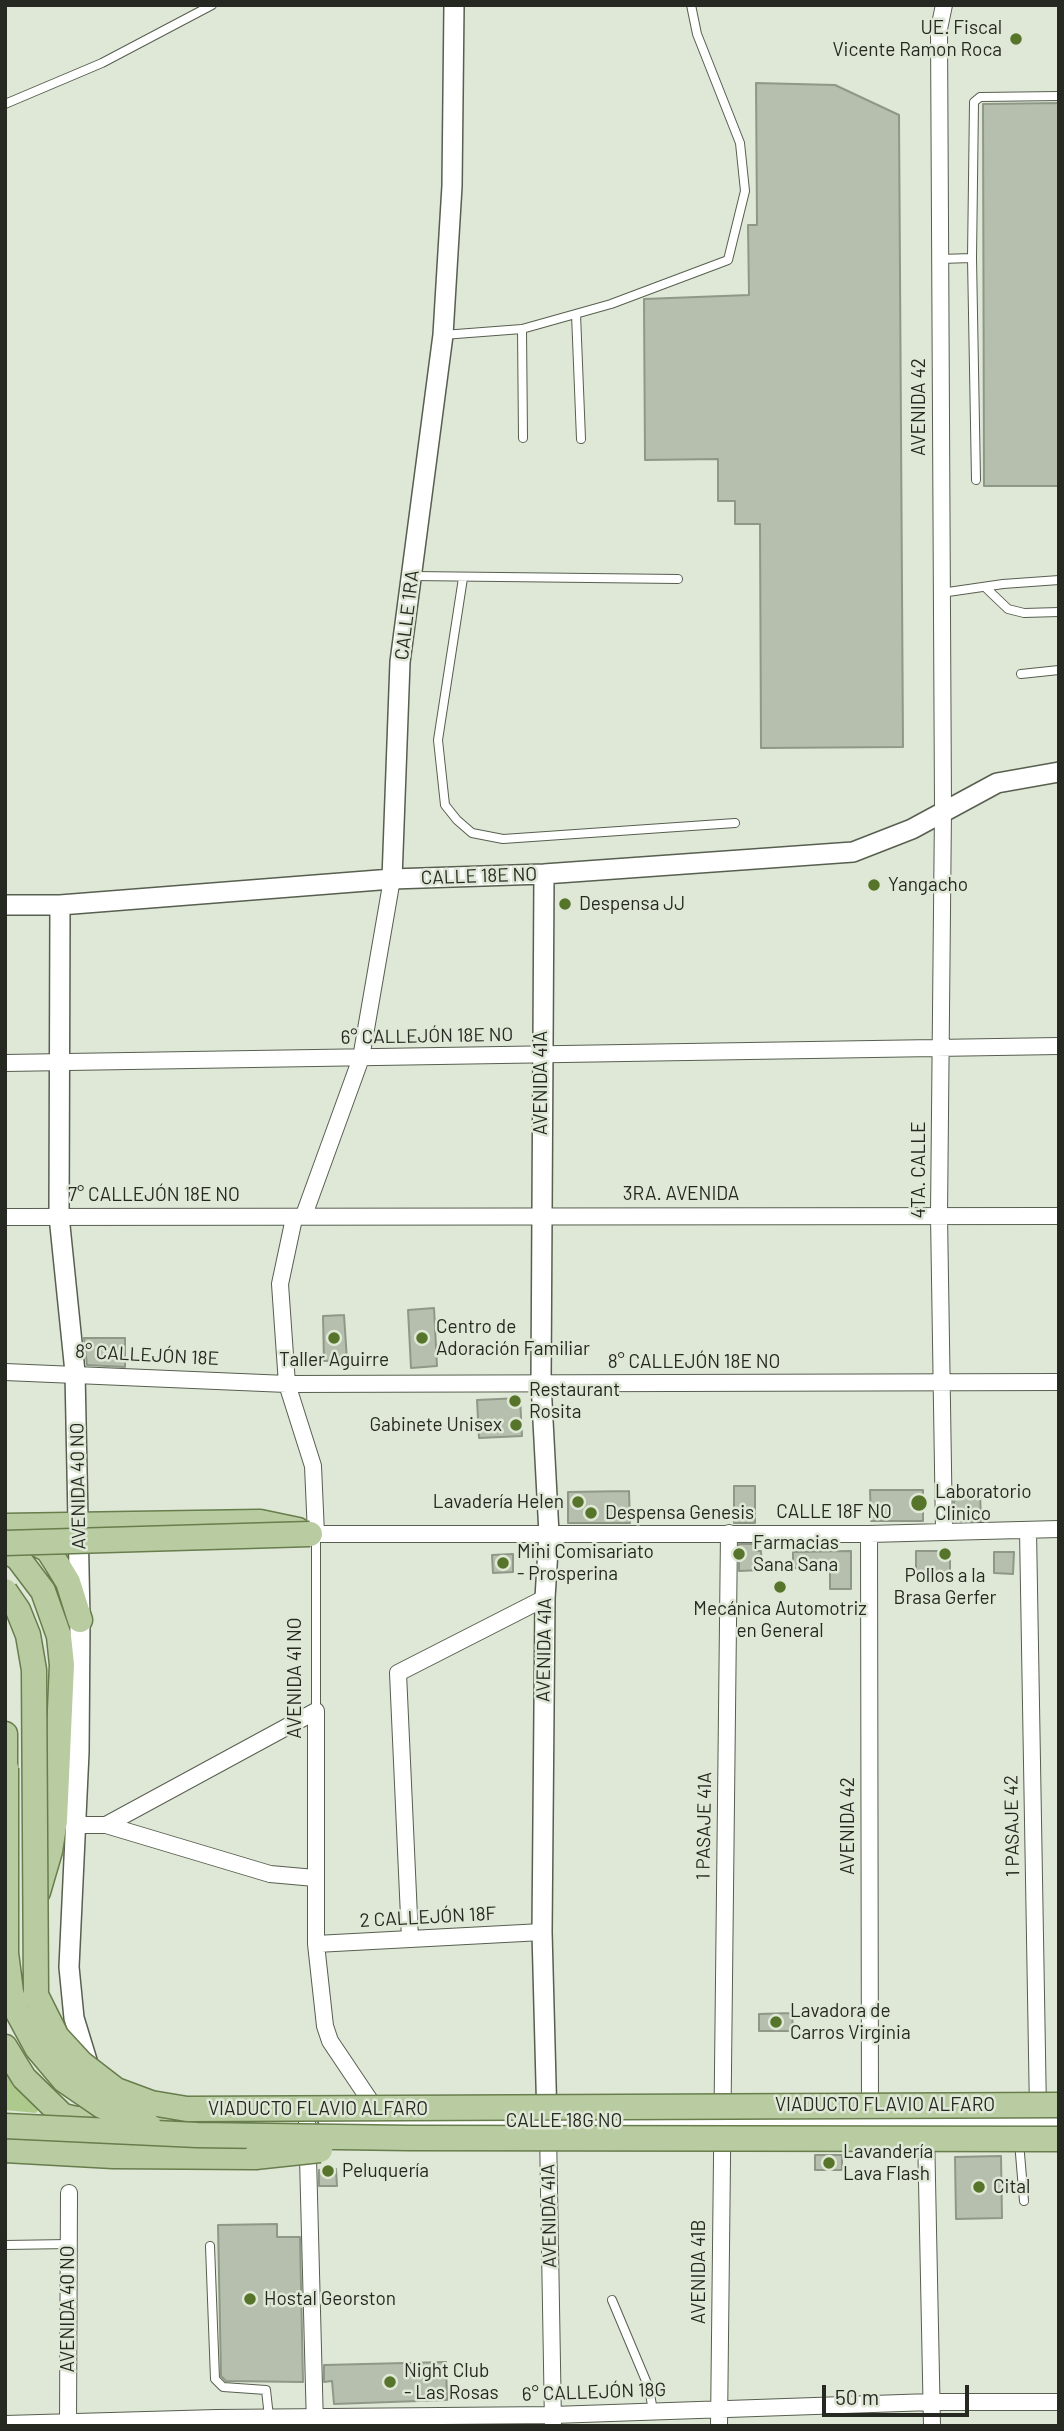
<!DOCTYPE html>
<html>
<head>
<meta charset="utf-8">
<style>
  body { margin:0 }
  #map { position:relative; width:1064px; height:2431px; overflow:hidden; background:#dfe8d6; font-family:Barlow,sans-serif }
  canvas { display:block }
  .frame { position:absolute; inset:0; border:7px solid #262922; pointer-events:none }
  .scale { position:absolute; left:822px; top:2385px; width:147px; height:32px; box-sizing:border-box; border:4px solid #262922; border-top:0; padding-left:9px; font-size:21px; line-height:24px; white-space:nowrap; color:#262922; -webkit-text-stroke:5px #dfe8d6; paint-order:stroke }
</style>
</head>
<body>
<div id="map">
<canvas width="1064" height="2431"></canvas>
<div class="frame"></div>
<div class="scale">50 m</div>
</div>
<script>
const context = document.querySelector('canvas').getContext('2d');
context.lineJoin = 'round';
function fill(path, color) { context.fillStyle = color; context.fill(path, 'evenodd'); }
const shape = rows => new Path2D(rows.map(r => 'M' + r).join(''));
function stroke(path, color, width, dash) { context.strokeStyle = color; context.lineWidth = width; context.lineCap = dash ? 'butt' : 'round'; context.setLineDash(dash || []); context.stroke(path); }
function write(font, color, halo, rows, align = 'center') {
  context.font = font + ' Barlow,sans-serif'; context.lineWidth = 5; context.setLineDash([]); context.textBaseline = 'middle'; context.strokeStyle = halo; context.fillStyle = color; for (const [text, x, y, turn = 0] of rows) {
    context.save(); context.translate(x, y); context.rotate((+turn || 0) * Math.PI / 180); context.textAlign = isNaN(turn) ? turn : align; if (halo) context.strokeText(text, 0, 0); context.fillText(text, 0, 0); context.restore();
  }
}
const green = shape([
  [5,2072,14,2086,40,2107,36,2113,5,2110]
]);
const building = shape([
  [756,83,835,85,899,115,903,747,761,748,760,524,735,524,735,501,718,501,718,459,645,460,644,299,749,295,748,225,757,225,756,83],
  [1059,103,1059,486,984,486,983,104,1059,103],
  [434,1308,437,1366,411,1368,408,1310,434,1308],
  [344,1315,347,1360,324,1361,323,1316,344,1315],
  [84,1338,125,1338,125,1367,87,1365,84,1338],
  [520,1398,522,1436,479,1438,477,1400,520,1398],
  [734,1486,755,1486,755,1523,734,1523,734,1486],
  [870,1490,923,1490,923,1521,871,1521,870,1490],
  [629,1491,630,1523,568,1523,568,1492,629,1491],
  [954,1491,980,1491,981,1521,954,1521,954,1491],
  [739,1544,755,1544,755,1551,761,1551,762,1570,739,1571,739,1544],
  [851,1551,851,1589,830,1589,830,1568,793,1568,793,1552,851,1551],
  [916,1551,950,1551,950,1574,916,1574,916,1551],
  [994,1552,1014,1552,1013,1574,994,1573,994,1552],
  [513,1554,513,1572,493,1573,492,1555,513,1554],
  [792,2013,793,2031,759,2031,759,2014,792,2013],
  [815,2155,842,2155,842,2170,815,2170,815,2155],
  [1001,2156,1002,2218,956,2219,955,2157,1001,2156],
  [336,2169,337,2186,319,2186,319,2170,336,2169],
  [277,2224,277,2237,300,2237,303,2382,226,2381,221,2376,218,2225,277,2224],
  [446,2362,447,2400,334,2404,332,2381,324,2382,324,2365,446,2362]
]);
const service = shape([
  [5,104,102,63,212,5],
  [972,258,974,102,980,97,1059,96],
  [940,259,972,258,976,480],
  [576,314,581,439],
  [522,329,523,438],
  [443,335,522,329,611,304,728,260,745,191,740,143,697,34,691,5],
  [412,576,678,579],
  [463,578,438,740,445,805,457,820,472,833,503,839,735,823],
  [986,588,1008,609,1024,613,1059,612],
  [941,593,1003,584,1059,580],
  [1021,674,1059,670],
  [316,1711,316,1537],
  [1019,2142,1024,2201],
  [5,2245,69,2244],
  [210,2246,215,2379,223,2387,266,2390,269,2417],
  [612,2300,649,2388,653,2411]
]);
const minor = shape([
  [944,5,939,29,943,809,939,1215,944,1531],
  [5,1063,1059,1046],
  [304,1215,361,1058,392,879],
  [5,1217,1059,1216],
  [293,1223,280,1284,287,1384,313,1466,316,1534,869,1534,1059,1529],
  [5,1372,287,1384,1059,1382],
  [1028,1530,1038,2111],
  [869,1534,870,2116],
  [77,1825,106,1825,316,1711,316,1944,325,2026,330,2041,379,2114],
  [106,1825,270,1874,315,1878],
  [410,1939,398,1673,545,1598],
  [316,1944,542,1932],
  [307,2119,315,2426],
  [548,2131,553,2423],
  [926,2131,932,2426],
  [5,2424,217,2418,553,2415,931,2402,1059,2402],
  [68,2426,69,2193],
  [719,2426,729,1533]
]);
const tertiary = shape([
  [544,874,541,1383,549,1534,545,1598,542,1932,547,2121],
  [392,879,400,662,443,335,452,186,454,5],
  [5,905,60,905,392,879,544,874,853,852,912,829,997,783,1059,772],
  [60,905,59,1216,75,1372,80,1620,79,1752,69,1967,74,2018,89,2067],
  [328,2120,1059,2122]
]);
const primary = shape([
  [5,1526,260,1522,298,1530],
  [25,1537,48,1550,57,1564,68,1582,80,1620],
  [5,1550,18,1558,43,1591,59,1636,62,1665,55,1820,50,1851,38,1892],
  [5,1734,5,1771],
  [5,2047,24,2078,63,2116,76,2119,197,2118],
  [5,2150,113,2156,255,2157]
]);
const primaryBridge = shape([
  [5,1543,310,1534],
  [5,1591,18,1610,28,1635,34,1670,36,1995,57,2037,81,2063,116,2090,151,2103,187,2109,1059,2105],
  [6,1768,6,1953,11,1992,17,2011,37,2048,64,2080,102,2106,149,2126],
  [5,2126,197,2135,409,2138,1059,2139],
  [255,2157,320,2150]
]);
const markers = [
  [1016,39,7,"#56742a"],
  [874,885,7,"#56742a"],
  [565,904,7,"#56742a"],
  [334,1338,7,"#56742a"],
  [422,1338,7,"#56742a"],
  [515,1401,7,"#56742a"],
  [516,1425,7,"#56742a"],
  [578,1502,7,"#56742a"],
  [919,1503,9,"#56742a"],
  [591,1513,7,"#56742a"],
  [739,1554,7,"#56742a"],
  [945,1554,7,"#56742a"],
  [503,1563,7,"#56742a"],
  [780,1587,7,"#56742a"],
  [776,2022,7,"#56742a"],
  [829,2163,7,"#56742a"],
  [328,2171,7,"#56742a"],
  [979,2187,7,"#56742a"],
  [250,2299,7,"#56742a"],
  [390,2382,7,"#56742a"]
];
const poiNames = [
  ["UE. Fiscal",1002,28,"right"],
  ["Vicente Ramon Roca",1002,50,"right"],
  ["Yangacho",888,885],
  ["Despensa JJ",579,904],
  ["Centro de",436,1327],
  ["Adoración Familiar",436,1349],
  ["Taller Aguirre",334,1360,"center"],
  ["Restaurant",529,1390],
  ["Rosita",529,1412],
  ["Gabinete Unisex",502,1425,"right"],
  ["Laboratorio",935,1492],
  ["Clinico",935,1514],
  ["Lavadería Helen",564,1502,"right"],
  ["Despensa Genesis",605,1513],
  ["Farmacias",753,1543],
  ["Sana Sana",753,1565],
  ["Mini Comisariato",517,1552],
  ["- Prosperina",517,1574],
  ["Pollos a la",945,1576,"center"],
  ["Brasa Gerfer",945,1598,"center"],
  ["Mecánica Automotriz",780,1609,"center"],
  ["en General",780,1631,"center"],
  ["Lavadora de",790,2011],
  ["Carros Virginia",790,2033],
  ["Lavandería",843,2152],
  ["Lava Flash",843,2174],
  ["Peluquería",342,2171],
  ["Cital",993,2187],
  ["Hostal Georston",264,2299],
  ["Night Club",404,2371],
  ["- Las Rosas",404,2393]
];
const streetNames = [
  ["AVENIDA 42",919,407,-90],
  ["CALLE 1RA",407,615,-83],
  ["CALLE 18E NO",479,876,-2],
  ["6° CALLEJÓN 18E NO",427,1036,-1],
  ["AVENIDA 41A",541,1083,-90],
  ["4TA. CALLE",919,1170,-90],
  ["3RA. AVENIDA",681,1194],
  ["7° CALLEJÓN 18E NO",154,1195],
  ["8° CALLEJÓN 18E",147,1355,3],
  ["8° CALLEJÓN 18E NO",694,1362],
  ["AVENIDA 40 NO",78,1486,-91],
  ["CALLE 18F NO",834,1512],
  ["AVENIDA 41A",544,1650,-89],
  ["AVENIDA 41 NO",295,1678,-90],
  ["1 PASAJE 41A",704,1826,-89],
  ["AVENIDA 42",848,1826,-90],
  ["1 PASAJE 42",1012,1826,-91],
  ["2 CALLEJÓN 18F",428,1917,-3],
  ["VIADUCTO FLAVIO ALFARO",885,2105],
  ["VIADUCTO FLAVIO ALFARO",318,2109],
  ["CALLE 18G NO",564,2121],
  ["AVENIDA 41A",549,2216,-91],
  ["AVENIDA 41B",699,2272,-90],
  ["AVENIDA 40 NO",68,2309,-90],
  ["6° CALLEJÓN 18G",594,2392,-2]
];
fill(green, '#adca8c');
fill(building, '#b6bead');
stroke(building, '#8f9887', 2);
stroke(service, '#575f4f', 10);
stroke(minor, '#575f4f', 18);
stroke(tertiary, '#575f4f', 22);
stroke(primary, '#677d4c', 27);
stroke(service, '#fff', 8);
stroke(minor, '#fff', 16);
stroke(tertiary, '#fff', 19);
stroke(primary, '#b9cca1', 24);
stroke(primaryBridge, '#677d4c', 27, []);
stroke(primaryBridge, '#b9cca1', 24);
for (const [x, y, r, color] of markers) { const dot = new Path2D(); dot.arc(x, y, r, 0, 2 * Math.PI); context.fillStyle = color; context.fill(dot); stroke(dot, '#dfe8d6', 2.5); }
write('19px', '#262922', '#dfe8d6', poiNames, 'left');
write('19px', '#262922', '#dfe8d6', streetNames);
</script>
</body>
</html>
